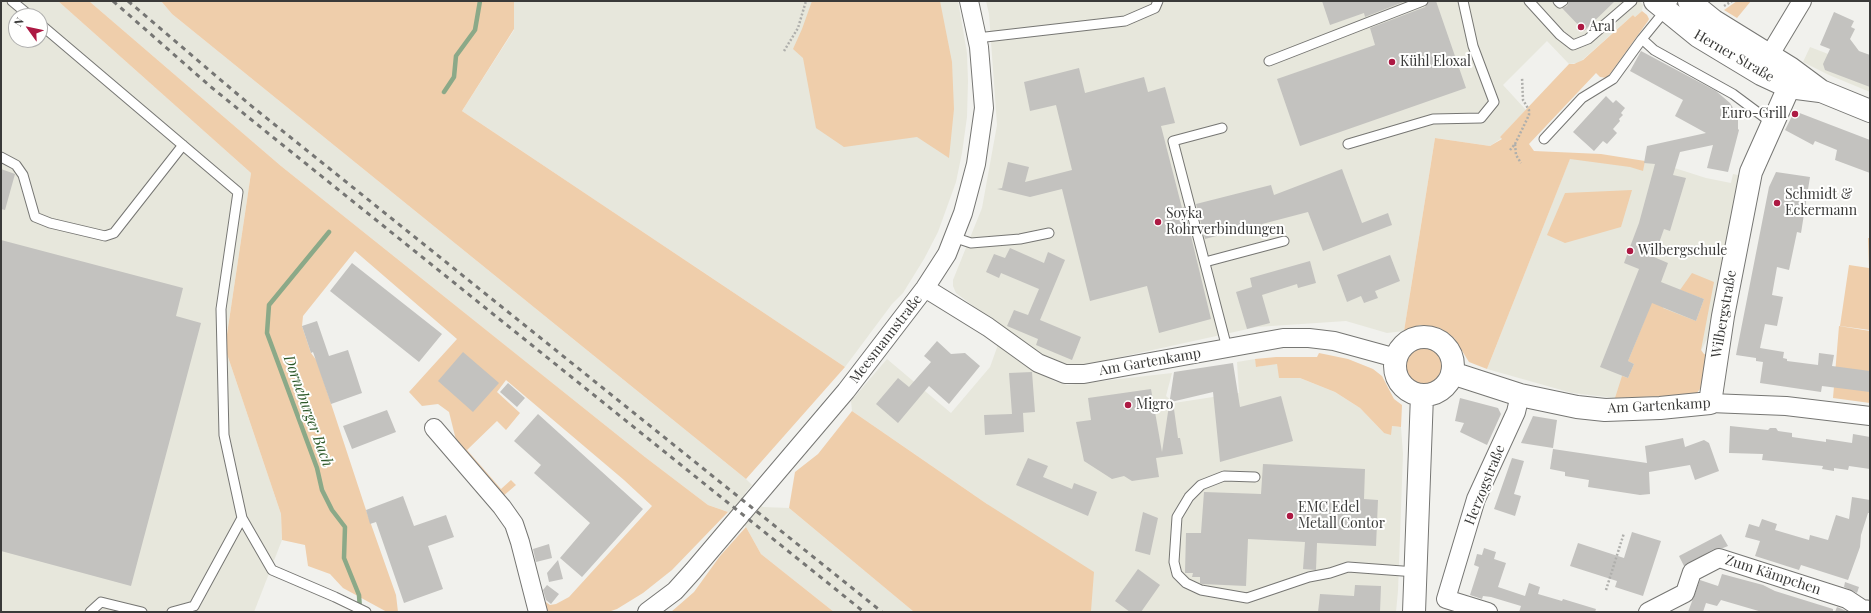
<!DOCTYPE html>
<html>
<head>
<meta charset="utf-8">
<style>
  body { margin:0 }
  #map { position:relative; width:1871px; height:613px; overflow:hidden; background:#f1f1ed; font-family:"Playfair Display",serif }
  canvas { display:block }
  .frame { position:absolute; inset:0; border:2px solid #3a3a39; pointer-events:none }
  .north { position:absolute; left:8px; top:8px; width:40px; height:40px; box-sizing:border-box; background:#fffffe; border:1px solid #b0b0af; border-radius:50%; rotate:303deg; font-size:11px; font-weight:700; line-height:16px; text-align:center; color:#3a3a39 }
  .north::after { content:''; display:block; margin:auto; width:14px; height:18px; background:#ad1943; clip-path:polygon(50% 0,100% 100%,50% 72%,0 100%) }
</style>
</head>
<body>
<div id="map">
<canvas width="1871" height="613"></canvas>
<div class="frame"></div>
<div class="north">N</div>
</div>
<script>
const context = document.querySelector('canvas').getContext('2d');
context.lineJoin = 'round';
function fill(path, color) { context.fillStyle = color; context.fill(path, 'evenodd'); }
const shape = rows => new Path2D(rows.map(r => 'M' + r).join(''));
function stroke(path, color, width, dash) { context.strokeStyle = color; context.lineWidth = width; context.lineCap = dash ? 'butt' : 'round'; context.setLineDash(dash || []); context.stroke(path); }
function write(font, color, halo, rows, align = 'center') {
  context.font = font + ' "Playfair Display",serif'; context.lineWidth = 4; context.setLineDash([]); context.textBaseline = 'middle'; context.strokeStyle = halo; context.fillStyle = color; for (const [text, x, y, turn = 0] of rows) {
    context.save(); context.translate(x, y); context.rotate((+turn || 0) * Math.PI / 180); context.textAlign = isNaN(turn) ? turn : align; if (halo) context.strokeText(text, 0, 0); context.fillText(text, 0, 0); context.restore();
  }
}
const built = shape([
  [1,1,58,1,251,173,226,341,227,354,281,514,282,540,254,612,1,612],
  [16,16,40,16,40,40,16,40],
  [89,1,161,1,172,14,746,479,752,485,745,493,763,507,789,508,914,612,834,612,761,554,746,527,728,512,708,505,645,457,281,166],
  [514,1,958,1,967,53,968,81,967,117,962,153,956,182,938,232,924,259,903,293,892,304,845,367,462,111,514,30],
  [986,1,1639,1,1643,5,1642,11,1635,17,1633,15,1579,63,1569,64,1547,41,1503,85,1526,110,1500,137,1502,138,1490,146,1435,138,1404,331,1387,333,1346,321,1257,327,1089,364,1074,366,1047,358,1013,336,956,293,953,286,953,280,982,208,997,125,989,14],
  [1810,47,1870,70,1870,92,1829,75,1803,62],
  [1571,156,1662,164,1706,178,1731,183,1733,174,1742,176,1714,325,1687,379,1615,398,1572,393,1487,369],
  [999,342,1007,350,1054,381,1067,385,1172,373,1166,396,1174,403,1239,393,1237,362,1255,359,1257,367,1277,363,1280,378,1300,378,1335,392,1360,408,1384,433,1392,426,1401,427,1403,454,1398,591,1396,612,1092,612,987,504,852,411,851,401,887,359,951,413,990,367]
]);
const green = shape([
  [58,1,89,1,281,166,645,457,708,505,728,512,672,570,643,593,617,609,608,612,548,612,542,607,540,598,550,605,556,604,569,597,652,506,624,480,506,380,497,392,520,413,506,430,497,421,467,450,501,489,511,480,516,485,502,497,458,448,449,412,438,404,422,406,409,392,457,339,355,251,303,316,302,326,311,353,317,361,366,510,396,595,398,612,387,612,343,588,330,574,308,566,305,545,282,540,281,514,227,354,226,341,251,173],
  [161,1,514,1,514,29,462,111,845,367,746,479,172,14],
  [812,1,940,1,952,62,954,109,949,158,917,137,844,147,816,128,803,58,793,49,802,29],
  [1737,1,1751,1,1737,18,1724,10],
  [1642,11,1647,15,1649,19,1648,21,1607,78,1600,77,1596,73,1529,144,1534,151,1601,154,1645,161,1643,171,1630,167,1570,159,1487,369,1469,362,1454,338,1440,328,1420,325,1404,331,1435,138,1490,146,1502,139,1500,137,1569,64,1574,64,1583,60,1633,15,1635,17],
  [1632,190,1621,227,1565,243,1547,235,1565,193],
  [1868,238,1870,238,1870,330,1840,326,1849,265,1869,268],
  [1692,273,1714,282,1701,350,1704,354,1710,356,1706,382,1695,395,1615,398,1622,376,1628,378,1634,364,1628,361,1653,299,1665,303,1663,308,1696,321,1704,299,1680,290],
  [1839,326,1870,331,1870,403,1833,398],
  '1406 366a18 18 0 1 1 36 0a18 18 0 1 1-36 0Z',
  [1319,353,1348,359,1373,369,1382,376,1394,399,1402,405,1401,427,1392,426,1391,435,1384,433,1360,408,1335,392,1300,378,1279,378,1277,364,1256,367,1255,359,1276,357,1317,357],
  [852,411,987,504,1094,572,1091,611,1092,612,914,612,789,508,795,472,818,454],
  [746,527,761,554,834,612,671,612,694,592,720,556]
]);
const stream = shape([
  [444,92,454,77,456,56,475,30,480,1],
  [329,232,269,305,267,333,317,468,322,490,332,510,345,527,344,558,359,595,360,610]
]);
const building = shape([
  [1322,1,1406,1,1365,17,1364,13,1330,25],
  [1429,1,1436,1,1466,88,1300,146,1277,79,1375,45,1370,28,1425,7],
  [1569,1,1615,1,1584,31,1562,8,1567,6],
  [1834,12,1854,21,1851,27,1855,29,1850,39,1859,51,1870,55,1870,87,1825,70,1823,64,1830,49,1820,45],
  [1641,51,1716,91,1730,103,1735,111,1738,120,1738,129,1739,130,1728,172,1707,168,1713,145,1680,152,1673,175,1686,178,1670,231,1664,229,1654,257,1668,263,1661,282,1704,299,1696,321,1652,303,1628,361,1634,364,1628,378,1600,367,1639,269,1624,263,1639,223,1655,164,1644,163,1647,146,1706,133,1675,116,1683,100,1630,71],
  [1079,68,1085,93,1144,77,1148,92,1165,87,1175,123,1161,126,1182,208,1184,207,1211,319,1159,333,1147,286,1090,301,1062,189,1030,197,997,189,1002,188,1008,162,1029,167,1025,182,1072,170,1056,105,1030,111,1024,82],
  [1606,96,1613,103,1616,100,1625,108,1621,113,1623,115,1619,119,1620,121,1613,129,1617,133,1607,144,1603,141,1594,151,1573,132],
  [1797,112,1870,140,1870,173,1835,160,1837,150,1815,141,1813,145,1785,130,1793,114],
  [1,169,15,174,5,210,1,209],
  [1342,169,1362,223,1388,213,1392,225,1323,251,1308,212,1205,239,1196,204,1271,185,1274,195],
  [1776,172,1810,177,1801,233,1797,232,1789,270,1777,267,1772,295,1783,297,1777,326,1765,324,1760,348,1784,352,1783,358,1787,359,1787,361,1818,365,1819,353,1834,355,1832,366,1870,371,1870,392,1822,386,1821,392,1760,383,1763,362,1756,361,1756,358,1736,355,1769,187],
  [1,240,183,288,176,316,201,323,131,586,1,551],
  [1010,248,1044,263,1048,252,1065,260,1040,320,1081,337,1072,360,1036,345,1038,339,1007,326,1014,310,1028,315,1039,289,1001,273,999,278,986,272,994,254,1005,258],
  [1390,255,1400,281,1375,291,1378,298,1364,303,1361,296,1347,302,1337,275],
  [1310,261,1316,283,1298,288,1297,284,1262,295,1270,323,1247,329,1236,292,1252,287,1250,278],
  [352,263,442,334,419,362,330,291],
  [317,321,329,356,348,350,362,393,331,404,313,352,311,353,302,326],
  [937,341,951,354,965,353,980,366,949,404,929,386,898,423,876,404,898,378,909,387,931,362,924,356],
  [463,352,499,383,473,412,438,381],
  [1233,363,1240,407,1281,396,1293,441,1220,462,1213,392,1171,402,1173,402,1178,438,1180,438,1183,454,1156,458,1159,477,1132,481,1124,476,1112,479,1084,461,1076,422,1091,420,1088,398,1151,389,1162,452,1174,372],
  [1032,372,1035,412,1022,413,1023,413,1024,432,985,435,984,415,1012,414,1009,373],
  [508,383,525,398,517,407,500,392],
  [1460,398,1498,408,1501,414,1487,445,1460,432,1464,423,1455,421],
  [387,410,396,432,352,449,343,426],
  [538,414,643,509,582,577,560,558,590,523,534,473,541,465,514,441],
  [1533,416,1557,420,1553,448,1521,443],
  [1730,426,1768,430,1770,428,1776,428,1778,431,1792,433,1792,437,1826,442,1826,439,1852,443,1853,434,1870,437,1870,469,1849,466,1848,470,1834,468,1834,471,1822,469,1823,466,1762,460,1763,454,1729,453],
  [1683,438,1685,447,1704,440,1709,443,1719,471,1695,480,1690,465,1649,472,1650,494,1640,495,1588,487,1589,480,1565,476,1565,472,1550,469,1553,449,1647,463,1645,446],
  [1028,458,1048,466,1043,477,1072,489,1074,483,1097,492,1088,516,1016,485],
  [1512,458,1524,461,1514,494,1521,496,1515,516,1494,509],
  [1263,464,1365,469,1364,499,1378,500,1376,546,1317,543,1316,570,1303,569,1305,542,1248,539,1246,586,1202,584,1200,583,1200,577,1192,577,1193,573,1185,573,1186,533,1201,533,1204,492,1261,494],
  [403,496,414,526,446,515,454,537,428,546,443,589,404,603,376,522,370,524,366,510],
  [1852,497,1870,500,1870,513,1868,513,1861,535,1860,547,1848,580,1801,565,1799,570,1755,556,1760,541,1745,537,1749,524,1759,527,1762,519,1777,524,1775,530,1809,540,1810,535,1828,540,1836,515,1849,519],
  [1143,512,1158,518,1150,555,1135,551],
  [1632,532,1661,541,1643,596,1615,587,1617,581,1570,566,1578,543,1624,558],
  [1721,534,1728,546,1723,548,1714,549,1684,566,1679,556],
  [549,544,552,558,536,562,533,549],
  [1484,548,1496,552,1494,559,1506,563,1498,587,1525,596,1529,583,1540,587,1538,594,1562,601,1563,599,1596,609,1595,612,1519,612,1521,606,1491,597,1483,596,1482,599,1470,595,1479,567,1474,565,1477,554,1482,555],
  [558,560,563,579,549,582,547,573],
  [1138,569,1160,585,1141,612,1130,612,1115,601],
  [1722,574,1763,585,1775,591,1833,609,1833,612,1762,612,1721,600,1717,606,1706,603,1703,612,1688,612,1700,580,1718,586],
  [1845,582,1859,587,1857,593,1844,587],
  [547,585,559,594,551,604,546,600,543,590],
  [1355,585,1381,586,1380,612,1318,612,1320,594,1354,596],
  [1837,607,1842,609,1848,612,1835,612]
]);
const path = shape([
  [1724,6,1732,1],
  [784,51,798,28,806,1],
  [1515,144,1529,115,1529,110,1523,100,1522,77],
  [1510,150,1515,144,1516,155,1521,163],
  [1606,590,1624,533]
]);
const lane = shape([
  [12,1,30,16],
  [1529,1,1560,35,1573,45,1588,39,1632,1],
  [1558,1,1560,3,1563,1],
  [40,24,238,192,221,309,224,435,242,518,272,570,335,597,366,612],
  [977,38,1125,21,1155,8,1158,1],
  [1642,39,1654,50,1733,94,1772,123],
  [1269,61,1423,1],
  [1222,128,1173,141,1227,348],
  [1544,139,1582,98,1613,79,1642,39,1673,1],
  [1348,144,1433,119,1481,118,1494,102,1473,46,1463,1],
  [1,157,16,165,23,175,35,217,50,223,105,236,114,233,183,145],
  [953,237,971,243,1020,239,1049,233],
  [1205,262,1284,241],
  [1255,477,1224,476,1201,485,1189,497,1177,517,1174,562,1177,574,1186,583,1201,590,1247,598,1309,577,1330,573,1348,567,1416,572],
  [90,612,101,602,142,612],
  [172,612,194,606,242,518]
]);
const street = shape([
  [1769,56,1802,1],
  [925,288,988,327,1038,363,1065,374,1084,374,1283,338,1309,338,1334,341,1396,358],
  [1710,403,1786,406,1870,416],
  [434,428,502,507,514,524,520,542,538,612],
  [647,612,675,591,693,571,846,391,925,288,947,254,963,213,976,164,984,108,979,47,969,1],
  [1488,612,1446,599,1476,499,1516,412,1520,395],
  [1648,612,1685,593,1692,572,1719,558,1847,599,1862,609,1870,610]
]);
const secondary = shape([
  '1395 366a29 29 0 1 1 58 0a29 29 0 1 1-58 0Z',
  [1452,373,1520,395,1577,407,1605,410,1660,408,1710,403,1723,316,1751,172,1789,87,1790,69],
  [1414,612,1422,395]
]);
const primary = shape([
  [1655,1,1698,36,1761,74,1789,87,1820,91],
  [1689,1,1714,21,1790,68,1821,91,1870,111]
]);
const rail = shape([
  [113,1,211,87,269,134,864,612],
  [128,1,249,104,882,612]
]);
const markers = [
  [1581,27,4,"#ad1943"],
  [1392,62,4,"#ad1943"],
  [1795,114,4,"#ad1943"],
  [1777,203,4,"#ad1943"],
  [1158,222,4,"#ad1943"],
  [1630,251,4,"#ad1943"],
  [1128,405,4,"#ad1943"],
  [1290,516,4,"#ad1943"]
];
const poiNames = [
  ["Aral",1589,27],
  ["Kühl Eloxal",1400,62],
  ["Euro-Grill",1787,114,"right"],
  ["Schmidt &",1785,195],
  ["Eckermann",1785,211],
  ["Soyka",1166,214],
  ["Rohrverbindungen",1166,230],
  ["Wilbergschule",1638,251],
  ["Migro",1136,405],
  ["EMC Edel",1298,508],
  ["Metall Contor",1298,524]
];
const streetNames = [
  ["Herner Straße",1734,56,30],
  ["Wilbergstraße",1724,314,-80],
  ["Meesmannstraße",886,339,-52],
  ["Am Gartenkamp",1150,362,-10],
  ["Am Gartenkamp",1659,406,-3],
  ["Herzogstraße",1485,485,-68],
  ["Zum Kämpchen",1773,575,18]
];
const waterNames = [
  ["Dorneburger Bach",308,411,70]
];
fill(built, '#e7e7dc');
fill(green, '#efceab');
stroke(stream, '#8ba988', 4.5);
fill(building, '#c3c2bf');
stroke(lane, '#767673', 11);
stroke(street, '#767673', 20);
stroke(secondary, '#767673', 24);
stroke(primary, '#767673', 24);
stroke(path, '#afafac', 2.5, [2, 2]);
stroke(lane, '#fff', 9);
stroke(street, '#fff', 18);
stroke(secondary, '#fff', 22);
stroke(primary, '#fff', 22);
stroke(rail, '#767674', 3, [5, 5]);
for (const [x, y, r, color] of markers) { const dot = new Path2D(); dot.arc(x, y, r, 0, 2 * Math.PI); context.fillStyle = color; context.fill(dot); stroke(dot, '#fffffe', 1.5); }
write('14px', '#3a3a39', '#fffffe', poiNames, 'left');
write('14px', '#3a3a39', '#fffffe', streetNames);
write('italic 15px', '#2c5829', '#fffffe', waterNames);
</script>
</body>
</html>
